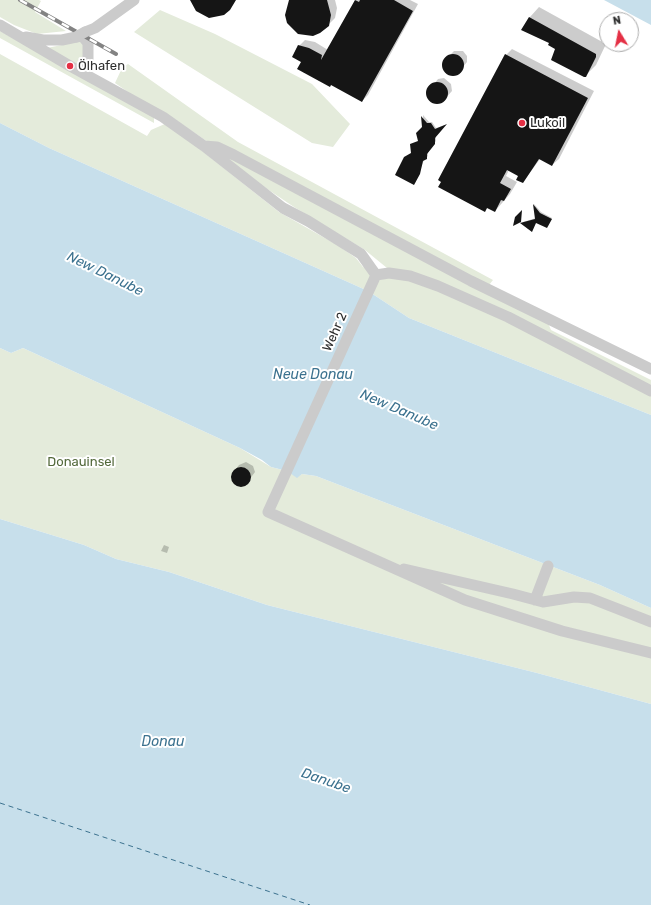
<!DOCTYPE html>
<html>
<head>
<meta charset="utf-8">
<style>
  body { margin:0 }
  #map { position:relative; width:651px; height:905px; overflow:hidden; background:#fff; font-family:Rubik,sans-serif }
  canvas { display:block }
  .north { position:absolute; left:599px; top:12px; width:40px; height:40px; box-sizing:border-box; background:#fff; border:1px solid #ababab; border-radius:50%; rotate:350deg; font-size:11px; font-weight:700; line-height:16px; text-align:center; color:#2e2e2e }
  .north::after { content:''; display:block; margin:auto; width:14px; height:18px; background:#e43045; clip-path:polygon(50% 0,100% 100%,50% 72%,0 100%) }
</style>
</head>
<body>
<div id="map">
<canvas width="651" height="905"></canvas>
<div class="north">N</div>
</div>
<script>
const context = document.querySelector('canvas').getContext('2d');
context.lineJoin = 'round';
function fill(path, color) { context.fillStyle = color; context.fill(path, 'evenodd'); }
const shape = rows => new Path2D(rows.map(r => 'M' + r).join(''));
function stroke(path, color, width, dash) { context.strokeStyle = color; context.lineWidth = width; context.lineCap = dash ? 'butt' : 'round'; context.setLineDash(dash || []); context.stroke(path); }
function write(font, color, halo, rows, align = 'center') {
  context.font = font + ' Rubik,sans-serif'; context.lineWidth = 4; context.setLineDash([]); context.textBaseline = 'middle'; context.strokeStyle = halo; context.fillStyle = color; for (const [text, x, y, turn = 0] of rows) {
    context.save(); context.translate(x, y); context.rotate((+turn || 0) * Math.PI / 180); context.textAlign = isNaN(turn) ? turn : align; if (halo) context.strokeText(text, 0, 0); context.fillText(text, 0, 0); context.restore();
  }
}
const green = shape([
  [0,0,39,0,41,1,35,12,66,31,37,34,14,25,0,17],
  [160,10,215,34,312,84,350,124,333,147,312,143,134,32],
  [0,31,154,116,154,123,0,38],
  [81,41,84,46,83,56,78,65,47,48],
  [0,54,147,136,151,130,167,123,279,212,339,246,356,258,363,267,387,278,401,277,472,304,651,392,651,415,409,318,368,291,49,148,0,123],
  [128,64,238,142,493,280,485,290,548,323,551,330,651,380,651,385,387,268,365,250,294,207,236,168,224,153,167,114,141,101,115,83,122,68],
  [0,348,11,353,23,348,240,448,271,467,287,471,297,477,302,474,316,476,600,585,651,608,651,704,537,673,267,605,169,572,116,559,84,545,0,519]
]);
const water = shape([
  [604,0,651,0,651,25],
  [0,123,49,148,368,291,409,318,651,415,651,608,600,585,316,476,302,474,297,478,287,471,271,467,262,460,240,448,23,348,11,353,0,348],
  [0,519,84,545,116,559,169,572,267,605,537,673,651,704,651,905,0,905]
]);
const shadow = shape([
  [291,0,335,0,337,8,335,18,328,25],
  [356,0,410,0,418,4,368,95,362,101,302,61,299,46,305,40,315,42,328,50],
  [539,7,606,44,596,65,585,76,551,42,523,30,530,17],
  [512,49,594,91,559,159,552,165,540,159,523,182,519,176,509,170,506,176,517,182,510,194,495,211,488,207,485,210,506,55],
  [454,51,463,51,467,56,467,62,458,73,449,74,444,70,444,61],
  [444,78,451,84,452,91,443,101,436,103,431,100,428,92,438,79],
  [423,115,429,122,432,122,436,128,445,125,436,136,436,141,428,152,428,156,424,160,415,183,412,153,419,141,423,128],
  [534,204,541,212,552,218,548,226,536,222,532,231,523,222,536,218],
  [246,462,253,466,255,472,246,484,240,486,234,483,231,476,239,465],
  [164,545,169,547,167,553,161,551]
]);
const ferry = shape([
  [0,803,310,905]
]);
const building = shape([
  [190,0,236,0,230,10,224,15,209,18,196,11],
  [289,0,327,0,331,15,329,26,320,33,313,36,298,34,287,23,285,15],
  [355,0,359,2,360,0,394,0,413,11,362,102,331,85,330,87,297,69,301,62,292,57,298,45,309,48,322,55,321,60],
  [529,17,596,54,596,57,586,77,584,77,551,60,555,49,548,45,549,43,521,30],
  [505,54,588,98,552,166,539,159,523,183,516,180,518,176,507,170,500,183,511,189,504,201,501,200,495,212,487,208,485,212,438,187,441,182,438,180],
  '442 65a11 11 0 1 1 22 0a11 11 0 1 1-22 0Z',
  '426 93a11 11 0 1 1 22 0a11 11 0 1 1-22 0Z',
  [421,116,427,123,431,123,435,129,447,124,435,138,435,144,427,154,427,159,423,161,420,174,414,185,395,175,404,157,411,153,410,144,418,141,416,133,422,127],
  [533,204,540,213,552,219,547,228,536,223,532,232,520,223,535,219],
  [522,210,521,222,513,226,515,217],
  '231 477a10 10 0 1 1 20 0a10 10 0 1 1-20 0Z'
]);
const minor = shape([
  [0,25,70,66,163,117,204,146,283,208,308,221,361,254,376,275],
  [85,32,95,28,134,0],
  [26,37,43,40,62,40,81,36,84,38,88,43,88,59,85,74],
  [204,146,217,147,234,155,471,281,651,369],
  [376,275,268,512,465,600,562,631,651,653],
  [376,275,389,273,410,276,438,286,508,317,651,391],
  [404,569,513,594,543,602,574,597,590,598,651,622],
  [535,600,548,566]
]);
const rail = shape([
  [20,0,116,54]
]);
const minorBridge = shape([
  [76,37,85,32]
]);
const markers = [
  [70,66,4,"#e43045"],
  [522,123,4,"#e43045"]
];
const poiNames = [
  ["Ölhafen",78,66],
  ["Lukoil",530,123]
];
const streetNames = [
  ["Wehr 2",335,332,-66]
];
const parkNames = [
  ["Donauinsel",81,462]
];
const waterNames = [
  ["New Danube",105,274,26],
  ["Neue Donau",313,375],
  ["New Danube",399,410,23],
  ["Donau",163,742],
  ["Danube",326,781,19]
];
fill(green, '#e4ebdb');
fill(water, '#c7dfeb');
fill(shadow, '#0003');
stroke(ferry, '#3c728f', 1, [5, 4]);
fill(building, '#151515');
stroke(minor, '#cbcbcb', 11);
stroke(rail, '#838383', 4);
stroke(rail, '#fff', 2.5, [8]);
stroke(minorBridge, '#cbcbcb', 11);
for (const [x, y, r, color] of markers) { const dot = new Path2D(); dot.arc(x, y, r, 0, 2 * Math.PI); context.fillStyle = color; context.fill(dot); stroke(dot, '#fff', 1.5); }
write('13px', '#2e2e2e', '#fff', poiNames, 'left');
write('13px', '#2e2e2e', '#fff', streetNames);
write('13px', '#53693b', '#fff', parkNames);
write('italic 14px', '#3c728f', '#fff', waterNames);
</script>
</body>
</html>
